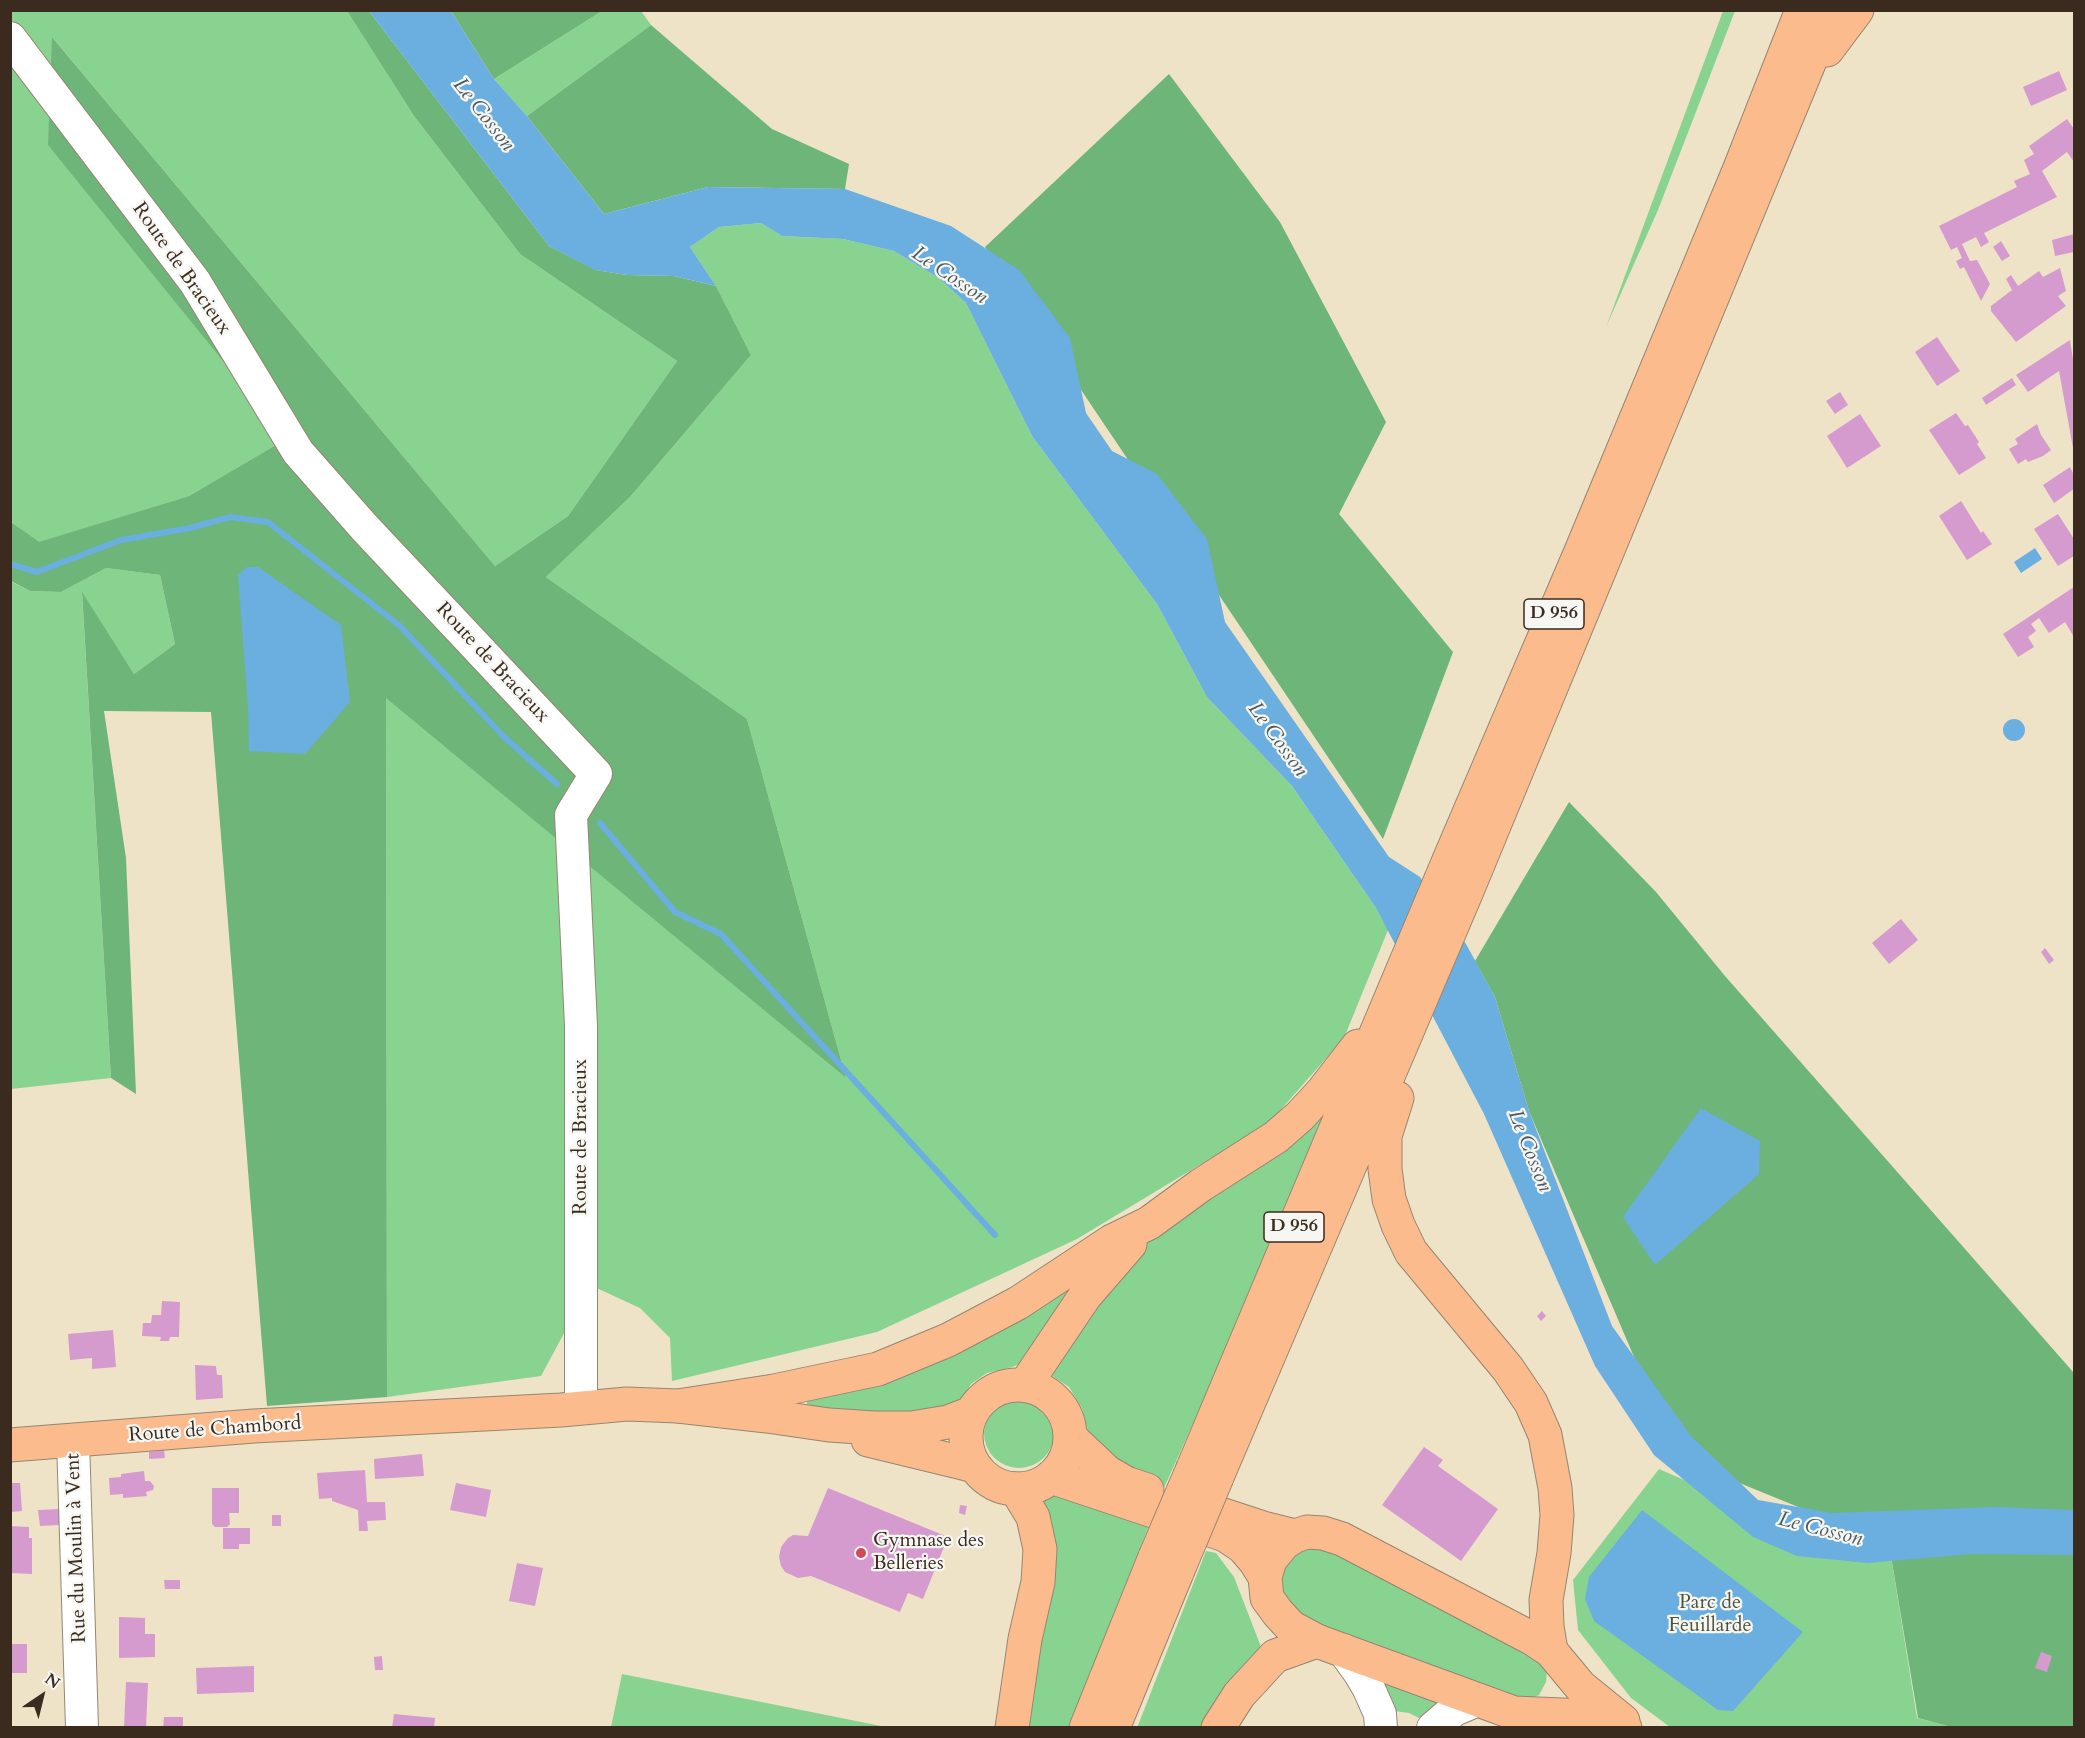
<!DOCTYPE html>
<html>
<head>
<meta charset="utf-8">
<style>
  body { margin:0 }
  #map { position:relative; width:2085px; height:1738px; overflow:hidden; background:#eee3c7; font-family:Cardo,serif }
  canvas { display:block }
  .frame { position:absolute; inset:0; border:12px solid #3b2a1e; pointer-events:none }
  .north { position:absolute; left:12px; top:1666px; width:60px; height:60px; -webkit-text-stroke:4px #f6f6f2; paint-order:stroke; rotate:35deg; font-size:16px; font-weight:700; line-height:24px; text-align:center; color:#3b2a1e }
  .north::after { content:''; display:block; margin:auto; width:21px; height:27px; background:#3b2a1e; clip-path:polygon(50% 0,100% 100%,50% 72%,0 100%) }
</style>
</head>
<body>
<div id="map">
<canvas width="2085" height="1738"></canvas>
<div class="frame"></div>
<div class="north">N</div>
</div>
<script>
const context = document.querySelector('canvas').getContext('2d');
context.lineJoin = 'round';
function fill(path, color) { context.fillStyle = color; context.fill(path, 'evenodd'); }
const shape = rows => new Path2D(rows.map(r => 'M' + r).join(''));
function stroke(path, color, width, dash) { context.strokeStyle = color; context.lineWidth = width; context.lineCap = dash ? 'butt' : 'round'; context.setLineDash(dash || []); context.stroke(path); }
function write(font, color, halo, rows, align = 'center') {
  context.font = font + ' Cardo,serif'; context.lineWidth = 4.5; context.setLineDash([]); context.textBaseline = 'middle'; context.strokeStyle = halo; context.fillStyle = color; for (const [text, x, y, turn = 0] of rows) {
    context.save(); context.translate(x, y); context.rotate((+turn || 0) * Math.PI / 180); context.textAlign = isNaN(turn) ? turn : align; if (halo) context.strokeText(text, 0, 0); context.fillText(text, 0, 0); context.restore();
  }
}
const green = shape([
  [11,10,347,11,414,116,520,254,677,361,568,516,495,566,53,38,51,73,11,19],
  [602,11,641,11,651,25,527,116,494,79],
  [1723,11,1735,11,1658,210,1606,327],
  [10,65,50,116,49,145,286,439,189,496,38,543,11,521],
  [761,223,782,236,843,239,894,251,939,278,966,303,1032,436,1157,604,1207,697,1292,786,1376,908,1388,930,1344,1038,1269,1123,1077,1239,877,1332,672,1381,670,1338,640,1308,590,1285,541,1376,387,1397,386,697,846,1078,747,719,546,577,630,497,751,355,716,286,690,247,719,227],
  [106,568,160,575,175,644,134,674,82,594,111,1078,11,1089,10,581,30,591,61,592],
  [1340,1094,1164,1488,1113,1466,1089,1437,1082,1408,1069,1387,1046,1372,1140,1248,1179,1213],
  [1095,1264,1029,1360,1012,1367,987,1373,971,1384,958,1403,922,1416,809,1409,804,1394],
  '984 1433a35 35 0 1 1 70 0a35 35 0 1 1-70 0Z',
  [1659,1469,1795,1528,1889,1544,1917,1718,1951,1727,1670,1727,1631,1698,1578,1630,1573,1580],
  [1045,1495,1063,1495,1150,1523,1069,1727,1025,1728,1035,1498],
  [1318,1546,1337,1551,1535,1658,1547,1670,1546,1682,1539,1695,1527,1700,1510,1696,1305,1619,1288,1607,1281,1591,1281,1573,1290,1558,1302,1549],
  [1206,1551,1216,1553,1234,1577,1263,1652,1208,1727,1137,1728],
  [622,1674,886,1727,611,1727],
  [1375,1677,1449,1705,1427,1722,1409,1713,1387,1710]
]);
const forest = shape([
  [347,11,369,11,549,246,596,270,627,275,674,276,716,286,751,355,630,497,546,577,747,719,846,1078,386,698,387,1397,267,1406,211,712,104,711,126,858,136,1094,111,1078,82,592,134,674,175,644,160,575,106,568,61,592,30,591,11,581,10,521,39,542,189,496,286,439,48,145,52,37,495,566,568,516,677,361,520,254,414,116],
  [451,11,602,11,494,79],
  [651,25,772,129,849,164,845,189,708,187,604,214,527,116],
  [1169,74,1280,222,1386,422,1339,514,1453,652,1383,839,985,247],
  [1569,802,1656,892,1725,976,2074,1373,2074,1727,1951,1727,1918,1718,1889,1544,1737,1482,1652,1399,1529,1111,1495,997,1475,961]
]);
const water = shape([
  [369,11,451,11,494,79,527,116,604,214,708,187,845,189,951,226,1019,270,1070,338,1086,413,1112,451,1157,474,1207,539,1225,622,1389,857,1420,877,1466,944,1495,997,1529,1111,1612,1326,1691,1436,1758,1500,1832,1513,1997,1507,2074,1510,2074,1555,1971,1554,1868,1563,1797,1556,1753,1537,1654,1455,1595,1366,1484,1114,1376,908,1292,786,1207,697,1157,604,1032,436,966,303,939,278,894,251,843,239,782,236,761,223,719,227,690,247,716,286,674,276,627,275,595,270,549,246],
  [2035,548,2042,559,2021,573,2014,562],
  [247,567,258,567,341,625,350,702,305,754,249,751,248,707,238,575],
  '2003 730a11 11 0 1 1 22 0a11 11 0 1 1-22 0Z',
  [1701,1108,1760,1141,1759,1174,1655,1265,1623,1217],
  [1642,1510,1803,1632,1733,1711,1718,1710,1594,1621,1585,1599,1589,1577]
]);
const stream = shape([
  [10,564,37,572,121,540,190,528,230,517,268,522,400,626,504,737,557,784],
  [600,823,675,912,721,934,995,1235]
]);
const building = shape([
  [2059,71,2067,90,2031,106,2023,87],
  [2067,119,2074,129,2074,162,2067,152,2042,171,2057,197,1984,233,1989,242,1981,247,1976,237,1962,244,1970,261,1977,260,1990,284,1981,301,1964,267,1960,269,1956,261,1962,258,1957,247,1951,250,1939,226,2017,187,2014,181,2030,174,2024,160,2034,154,2029,146],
  [2074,234,2074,252,2055,256,2052,240],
  [2001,241,2010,256,2002,261,1993,247],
  [2060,268,2066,291,2058,296,2066,306,2016,342,1991,311,1991,306,2012,290,2006,279,2011,275,2018,286,2039,271,2043,277],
  [1937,337,1960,371,1937,386,1915,352],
  [2070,340,2074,366,2073,448,2059,371,2028,392,2016,375],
  [2012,378,2016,385,1986,405,1982,398],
  [1840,392,1848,405,1835,414,1826,401],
  [1956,413,1965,426,1968,425,1979,442,1977,444,1986,458,1959,475,1929,430],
  [1860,414,1881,446,1847,468,1827,436],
  [2037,424,2041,435,2051,450,2043,456,2028,462,2026,459,2018,464,2009,449,2018,444,2015,439],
  [2070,467,2074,475,2074,489,2054,503,2043,485],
  [1961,501,1981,533,1983,531,1992,544,1967,560,1939,516],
  [2058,514,2074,539,2074,556,2058,566,2034,529],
  [2074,587,2074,637,2065,622,2049,633,2039,618,2031,624,2036,631,2028,637,2034,647,2018,657,2003,634],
  [1901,919,1918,940,1889,964,1872,943],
  [2045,948,2054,960,2049,964,2041,952],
  [162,1301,180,1302,179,1337,170,1337,169,1341,160,1341,161,1337,142,1336,143,1323,151,1323,152,1315,161,1315],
  [1542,1311,1546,1316,1541,1321,1537,1316],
  [113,1330,116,1367,92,1369,92,1358,70,1360,68,1334],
  [195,1365,216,1366,217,1375,222,1375,223,1398,196,1400],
  [1424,1447,1443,1460,1438,1466,1498,1509,1461,1561,1382,1505],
  [164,1450,165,1458,149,1459,149,1452],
  [422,1454,424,1476,375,1479,374,1459],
  [365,1470,367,1502,385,1502,386,1520,367,1521,368,1531,359,1531,358,1510,332,1501,332,1498,319,1499,317,1473],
  [144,1471,145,1481,150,1481,154,1486,153,1490,146,1492,147,1496,123,1498,123,1494,110,1495,109,1478,121,1477,121,1474],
  [10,1483,20,1483,22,1511,10,1512],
  [456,1483,491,1490,486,1517,450,1510],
  [212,1488,239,1488,239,1513,229,1513,230,1524,227,1527,215,1527,212,1524],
  [828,1488,948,1537,923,1599,908,1593,900,1612,811,1576,798,1578,785,1572,781,1566,779,1557,781,1547,788,1538,793,1535,808,1536],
  [960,1505,967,1506,965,1515,959,1513],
  [59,1509,59,1525,40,1526,38,1510],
  [272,1515,281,1515,281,1526,272,1526],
  [10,1526,29,1527,29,1538,32,1538,32,1574,10,1573],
  [223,1528,250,1528,250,1544,239,1544,239,1549,223,1549],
  [517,1563,543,1568,535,1606,509,1601],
  [164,1580,180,1580,180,1589,165,1589],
  [119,1617,145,1618,145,1634,155,1634,155,1657,119,1658],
  [10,1644,27,1644,27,1673,10,1673],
  [2041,1652,2052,1656,2047,1672,2035,1668],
  [382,1656,383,1670,375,1670,374,1657],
  [254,1666,254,1692,197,1694,196,1668],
  [126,1682,148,1683,146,1727,124,1727],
  [394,1714,435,1718,434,1728,392,1728],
  [164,1717,183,1717,183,1728,163,1728]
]);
const minor = shape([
  [10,38,195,282,298,452,364,527,596,774,571,815,581,1026,581,1407],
  [73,1440,82,1728],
  [1343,1650,1359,1672,1369,1689,1380,1714,1381,1728],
  [1433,1728,1454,1710,1478,1700]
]);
const major = shape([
  '966 1437a52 52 0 1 1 104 0a52 52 0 1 1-104 0Z',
  [1071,1438,1107,1472,1126,1483,1147,1490],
  [868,1440,975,1466],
  [10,1445,254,1426,561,1410,627,1404,678,1406,767,1416,829,1425,874,1428,912,1428,948,1422,972,1413],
  [1051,1477,1225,1535,1243,1547,1255,1561,1265,1577,1267,1598,1278,1613,1291,1627,1317,1641,1514,1713,1586,1716,1625,1728],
  [1205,1509,1263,1528,1295,1536],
  [1265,1577,1270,1560,1284,1543,1295,1536,1307,1532,1323,1533,1342,1539,1533,1639,1551,1651,1580,1686,1623,1721]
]);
const highway = shape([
  [1827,50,1857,10],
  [1397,1098,1385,1136,1385,1169,1389,1199,1398,1225,1411,1252,1508,1369,1531,1403,1545,1435,1555,1488,1557,1515,1554,1553,1546,1600,1547,1626,1551,1651],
  [1025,1385,1085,1296,1130,1244],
  [678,1406,774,1391,878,1369,948,1340,1018,1303,1112,1241,1149,1223,1201,1185,1276,1137,1300,1116,1323,1091,1358,1046],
  [1193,1468,1449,860,1582,549,1740,168,1802,10],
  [1217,1477,1467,891,1831,10],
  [1012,1728,1025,1639,1038,1582,1040,1549,1033,1517,1016,1489],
  [1086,1728,1155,1557],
  [1113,1728,1178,1570],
  [1218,1728,1239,1695,1275,1656,1317,1641]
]);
const highwayBridge = shape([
  [1155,1557,1193,1468],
  [1178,1570,1217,1477]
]);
const markers = [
  [861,1553,6,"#d1495b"]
];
const shields = [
  [1554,614,60],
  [1294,1227,60]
];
const shieldNames = [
  ["D 956",1554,614],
  ["D 956",1294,1227]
];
const streetNames = [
  ["Route de Bracieux",181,269,55],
  ["Route de Bracieux",492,663,47],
  ["Route de Bracieux",581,1137,-90],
  ["Route de Chambord",215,1430,-4],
  ["Rue du Moulin à Vent",77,1548,-92]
];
const poiNames = [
  ["Gymnase des",873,1541],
  ["Belleries",873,1564]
];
const parkNames = [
  ["Parc de",1710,1603],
  ["Feuillarde",1710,1626]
];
const waterNames = [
  ["Le Cosson",483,115,52],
  ["Le Cosson",949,276,34],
  ["Le Cosson",1277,740,54],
  ["Le Cosson",1529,1151,68],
  ["Le Cosson",1820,1530,14]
];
fill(green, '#88d390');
fill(forest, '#6eb57a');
fill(water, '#6aafe0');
stroke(stream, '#6aafe0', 6);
fill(building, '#d59bce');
stroke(minor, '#948672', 34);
stroke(major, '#948672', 35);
stroke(highway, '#948672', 35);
stroke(minor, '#fff', 32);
stroke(major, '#fbbb8d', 33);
stroke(highway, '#fbbb8d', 33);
stroke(highwayBridge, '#948672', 35, []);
stroke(highwayBridge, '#fbbb8d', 33);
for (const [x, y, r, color] of markers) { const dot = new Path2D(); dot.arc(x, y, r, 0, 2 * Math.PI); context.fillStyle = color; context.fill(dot); stroke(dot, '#f6f6f2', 2); }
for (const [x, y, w] of shields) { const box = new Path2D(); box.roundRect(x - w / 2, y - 15, w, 30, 4.5); context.fillStyle = '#f6f6f2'; context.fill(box); stroke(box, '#3b2a1e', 1.5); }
write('bold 18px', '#3b2a1e', null, shieldNames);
write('20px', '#3b2a1e', '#f6f6f2', streetNames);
write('20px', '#3b2a1e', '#f6f6f2', poiNames, 'left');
write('20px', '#4e543a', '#f6f6f2', parkNames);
write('italic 21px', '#4b5962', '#f6f6f2', waterNames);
</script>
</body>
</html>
